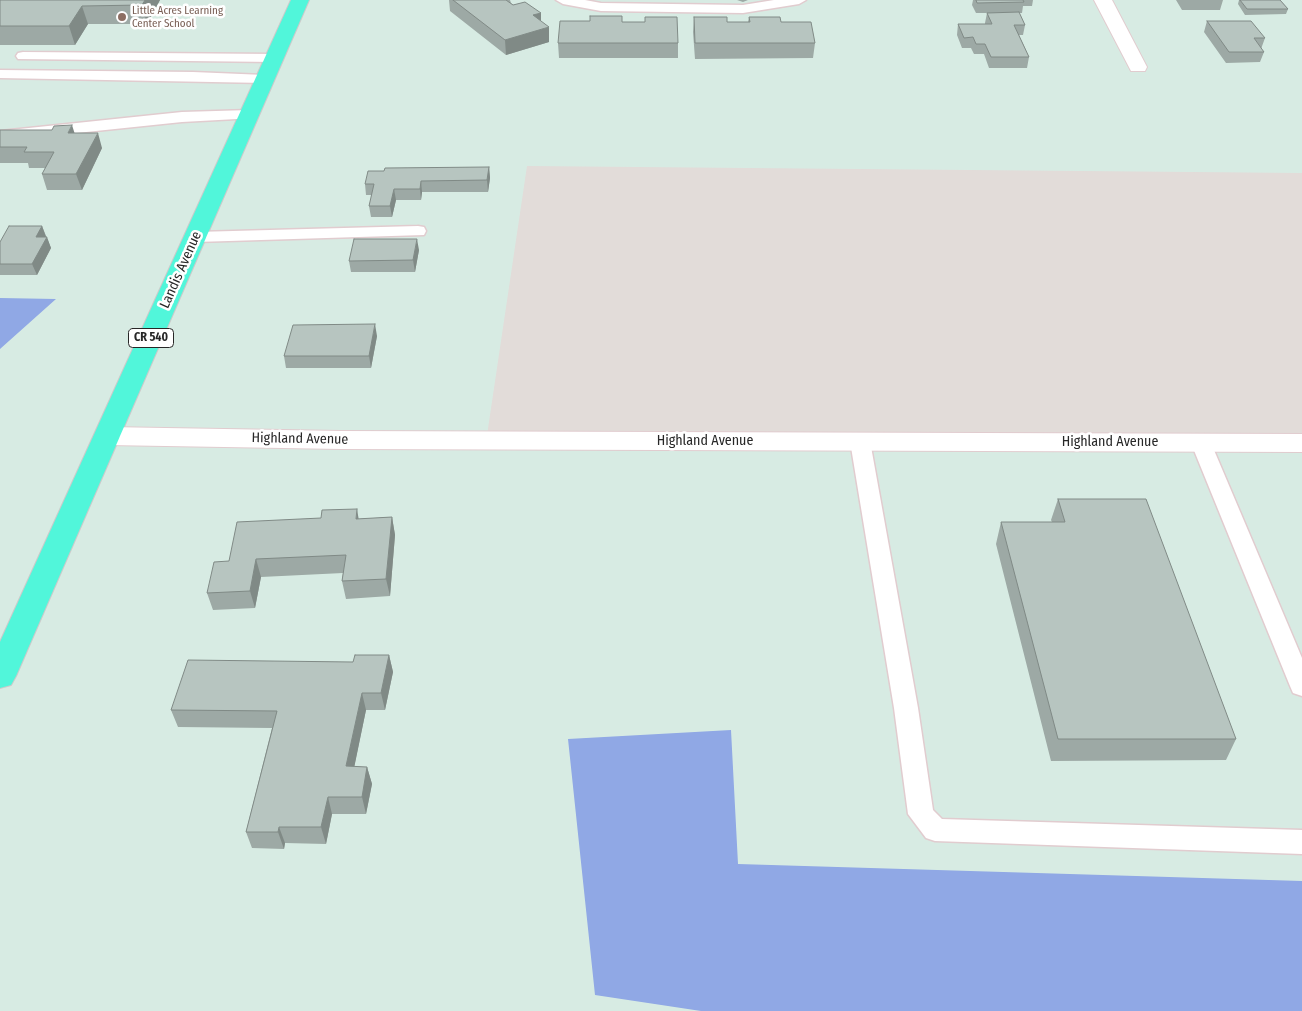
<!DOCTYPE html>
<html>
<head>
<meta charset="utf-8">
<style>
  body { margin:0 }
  canvas { display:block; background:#d7ebe3 }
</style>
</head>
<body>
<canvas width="1302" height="1011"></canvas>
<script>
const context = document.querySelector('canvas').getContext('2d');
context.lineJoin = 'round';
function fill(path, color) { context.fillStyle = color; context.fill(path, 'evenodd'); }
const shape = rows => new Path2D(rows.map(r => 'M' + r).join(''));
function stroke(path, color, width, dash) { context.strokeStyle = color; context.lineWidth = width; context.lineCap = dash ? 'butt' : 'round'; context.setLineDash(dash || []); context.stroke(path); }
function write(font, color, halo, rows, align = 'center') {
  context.font = font + ' "Fira Sans Condensed",sans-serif'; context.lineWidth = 5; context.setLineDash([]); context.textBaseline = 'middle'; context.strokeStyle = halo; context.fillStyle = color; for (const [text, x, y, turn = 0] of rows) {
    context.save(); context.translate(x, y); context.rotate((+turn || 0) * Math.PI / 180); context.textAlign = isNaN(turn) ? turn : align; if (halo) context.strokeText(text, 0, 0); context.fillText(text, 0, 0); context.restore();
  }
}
const industrial = shape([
  [527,166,1302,173,1302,448,486,442]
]);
const green = shape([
  [0,298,56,299,0,349],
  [731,730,738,864,1302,881,1302,1011,701,1011,595,995,568,739]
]);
const service = shape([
  [556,0,585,0,601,3,743,5,774,0,806,0,799,4,743,13,601,11,563,4,556,0],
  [23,52,275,54,282,58,275,62,18,59,16,56,18,53,23,52],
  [0,70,193,72,265,75,272,79,265,83,0,78,0,70],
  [250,110,258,115,255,118,182,122,0,141,0,131,182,112,250,110],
  [418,226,424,227,426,231,424,235,196,242,190,241,188,237,190,233,196,232,418,226],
  [860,434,867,436,870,441,918,708,933,810,942,819,1302,830,1302,854,935,841,926,838,908,814,894,708,850,441,853,436,860,434],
  [1201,436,1208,438,1211,443,1302,658,1302,696,1293,693,1290,686,1191,443,1194,438,1201,436]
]);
const minor = shape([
  [1094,0,1112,0,1147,67,1145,71,1131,71,1094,0],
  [107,427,341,431,1302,434,1302,452,341,449,107,445,98,442,94,436,98,430,107,427]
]);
const primary = shape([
  [291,0,309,0,16,676,11,685,0,688,0,642,291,0]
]);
const wall = shape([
  [0,0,160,0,147,24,88,24,75,45,0,45],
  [449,0,510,0,511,3,513,5,541,13,541,21,549,42,506,55,450,11],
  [737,0,748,0,743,2],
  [973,0,1033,0,1032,6,1023,6,1022,13,1019,13,1025,25,1023,35,1019,35,1029,57,1027,68,989,68,984,54,974,54,971,48,962,48,957,35,958,24,985,24,985,23,987,13,976,13,972,5],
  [1176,0,1223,0,1220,10,1182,10],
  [1239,0,1280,0,1288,9,1286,14,1245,15,1238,4],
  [694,17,727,22,748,22,749,17,815,43,813,58,695,59,693,32],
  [1207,21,1265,38,1261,49,1264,52,1260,62,1226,63,1204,32],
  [622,22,678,43,678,58,559,58,558,43],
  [0,130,74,133,102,148,82,190,47,190,42,174,45,168,29,168,28,163,0,163],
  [489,167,490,178,488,192,422,192,421,200,396,200,392,217,371,217,369,206,372,195,366,195,365,184],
  [42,226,51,248,37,275,0,275,0,242],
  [419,250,415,272,351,272,349,261],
  [377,336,371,368,286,368,284,356],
  [1058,499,1236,739,1226,760,1051,761,996,544,1001,522,1052,522,1051,520],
  [392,517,395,535,390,596,346,599,342,581,343,573,261,577,255,608,213,610,207,593,229,561,359,519],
  [389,655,393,672,385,710,366,710,354,767,367,767,372,784,366,814,332,814,326,844,285,843,284,849,252,848,246,832,272,728,178,727,171,710,353,662]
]);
const shadedWall = shape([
  [145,0,160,0,147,24,142,5],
  [82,6,88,24,75,45,69,26],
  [541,13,541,28,533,15],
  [549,27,549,42,506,55,505,40],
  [72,125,77,141,68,133],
  [98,133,102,148,82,190,76,174],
  [489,167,490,178,488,192,487,180],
  [421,181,422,192,421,200,420,189],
  [394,189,396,200,392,217,390,206],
  [42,226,46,237,36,237],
  [47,237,51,248,37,275,32,264],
  [417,239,419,250,415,272,413,260],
  [375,324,377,336,371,368,369,356],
  [357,509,360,527,356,519],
  [392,517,395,535,390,596,386,579],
  [256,559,261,577,255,608,250,591],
  [389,655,393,672,385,710,381,693],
  [362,693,366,710,351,783,346,766],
  [367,767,372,784,366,814,362,797],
  [328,797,332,814,326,844,321,827],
  [279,827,285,843,284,849,278,832]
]);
const building = shape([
  [0,0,145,0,142,5,82,6,69,26,0,26,0,0],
  [453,0,506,0,513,5,525,2,541,13,533,15,549,27,505,40,453,0],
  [976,0,1023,0,1024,2,977,3,976,0],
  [1240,0,1280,0,1288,9,1247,9,1240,0],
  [1019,12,1025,25,1014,25,1029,57,991,57,985,44,976,44,973,37,964,38,958,24,992,24,987,13,1019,12],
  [590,16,622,16,622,22,645,22,645,17,677,17,678,43,558,43,560,21,590,21,590,16],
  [694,17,727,17,727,22,750,22,749,17,780,17,781,22,811,22,815,43,695,43,694,17],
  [1207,21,1251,21,1265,38,1254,38,1264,52,1229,52,1207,21],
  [72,125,68,133,98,133,76,174,42,174,54,152,24,152,27,147,0,147,0,130,52,130,54,126,72,125],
  [489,167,487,180,421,181,420,189,394,189,390,206,369,206,374,184,365,184,368,171,384,171,385,168,489,167],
  [9,226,42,226,36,237,47,237,32,264,0,264,0,242,9,226],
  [354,239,417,239,413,260,349,261,354,239],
  [375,324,369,356,284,356,293,325,375,324],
  [1058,499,1146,499,1236,739,1058,739,1001,522,1065,522,1058,499],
  [357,509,356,519,392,517,386,579,342,581,346,555,256,559,250,591,207,593,214,562,229,561,237,522,321,518,322,510,357,509],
  [355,655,389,655,381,693,362,693,346,766,367,767,362,797,328,797,321,827,279,827,278,832,246,832,277,711,171,710,188,660,353,662,355,655]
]);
const markers = [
  [122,17,5,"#8d6e63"]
];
const farEducationnames = [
  ["Little Acres Learning",132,11],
  ["Center School",132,24]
];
const shields = [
  [151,338,45]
];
const shieldNames = [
  ["CR 540",151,338]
];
const streetNames = [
  ["Landis Avenue",181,270,-66],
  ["Highland Avenue",300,439,1],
  ["Highland Avenue",705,441],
  ["Highland Avenue",1110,442]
];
fill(industrial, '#e2dcd9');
fill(green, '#90a8e5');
stroke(service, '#e1cccf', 3);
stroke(minor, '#e1cccf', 2);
stroke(primary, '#cbcbcb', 2);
fill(service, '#fff');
fill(minor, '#fff');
fill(primary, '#51f6da');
fill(wall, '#9da9a5');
fill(shadedWall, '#808a86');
fill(building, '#b7c5c0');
stroke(building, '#808a86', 1);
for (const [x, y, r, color] of markers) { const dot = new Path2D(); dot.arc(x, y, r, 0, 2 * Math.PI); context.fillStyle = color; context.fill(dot); stroke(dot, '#fff', 2); }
write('11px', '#785e54', '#fff', farEducationnames, 'left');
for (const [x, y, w] of shields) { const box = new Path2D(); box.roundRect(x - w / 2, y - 9.5, w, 19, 4); context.fillStyle = '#fff'; context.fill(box); stroke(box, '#272727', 1); }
write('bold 12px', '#272727', null, shieldNames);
write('14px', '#272727', '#fff', streetNames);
</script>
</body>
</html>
